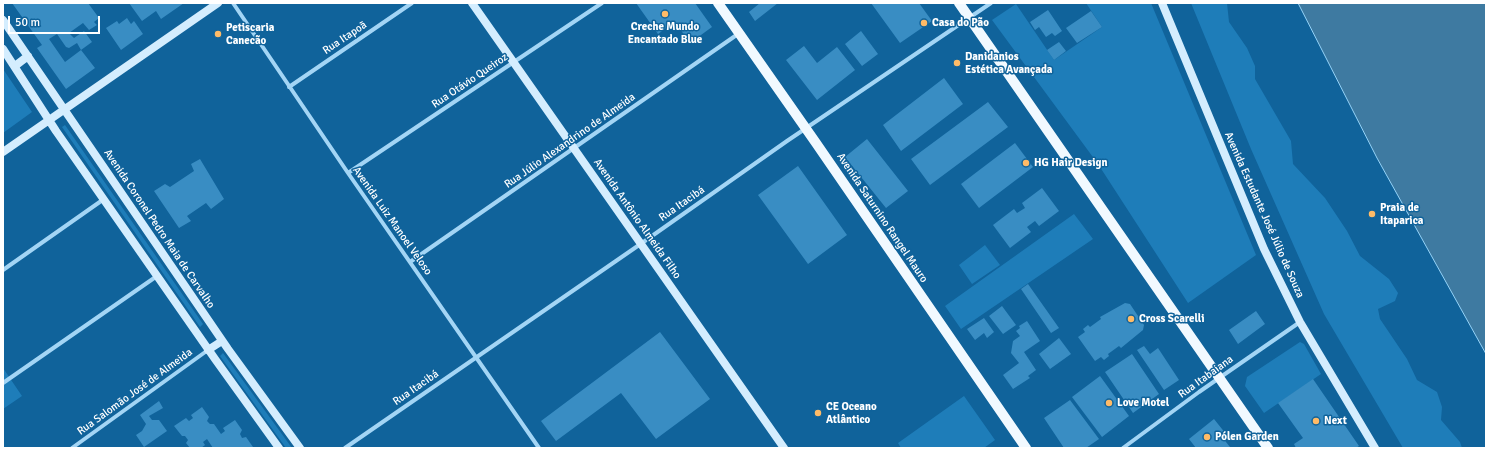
<!DOCTYPE html>
<html>
<head>
<meta charset="utf-8">
<style>
  body { margin:0 }
  #map { position:relative; width:1489px; height:451px; overflow:hidden; background:#10639b; font-family:Signika,sans-serif }
  canvas { display:block }
  .frame { position:absolute; inset:0; border:4px solid #fff; pointer-events:none }
  .scale { position:absolute; left:8px; top:16px; width:92px; height:18px; box-sizing:border-box; border:2px solid #fff; border-top:0; padding-left:5px; font-size:12px; line-height:14px; white-space:nowrap; color:#fff; -webkit-text-stroke:3px #10639b; paint-order:stroke }
</style>
</head>
<body>
<div id="map">
<canvas width="1489" height="451"></canvas>
<div class="frame"></div>
<div class="scale">50 m</div>
</div>
<script>
const context = document.querySelector('canvas').getContext('2d');
context.lineJoin = 'round';
function fill(path, color) { context.fillStyle = color; context.fill(path, 'evenodd'); }
const shape = rows => new Path2D(rows.map(r => 'M' + r).join(''));
function stroke(path, color, width, dash) { context.strokeStyle = color; context.lineWidth = width; context.lineCap = dash ? 'butt' : 'round'; context.setLineDash(dash || []); context.stroke(path); }
function write(font, color, halo, rows, align = 'center') {
  context.font = font + ' Signika,sans-serif'; context.lineWidth = 3; context.setLineDash([]); context.textBaseline = 'middle'; context.strokeStyle = halo; context.fillStyle = color; for (const [text, x, y, turn = 0] of rows) {
    context.save(); context.translate(x, y); context.rotate((+turn || 0) * Math.PI / 180); context.textAlign = isNaN(turn) ? turn : align; if (halo) context.strokeText(text, 0, 0); context.fillText(text, 0, 0); context.restore();
  }
}
const green = shape([
  [1086,3,1151,3,1256,255,1188,303,1098,164,992,20,1016,4,1054,60,1102,27],
  [1191,3,1227,3,1229,22,1247,48,1255,66,1255,79,1291,141,1293,164,1325,198,1347,231,1360,256,1389,279,1398,293,1395,301,1378,309,1380,319,1407,359,1417,380,1437,392,1442,407,1441,420,1460,442,1462,448,1403,448,1324,314,1251,149],
  [3,69,32,112,3,133],
  [65,125,203,324,200,327,62,127],
  [1074,214,1093,239,961,329,945,306],
  [985,245,1000,265,972,284,959,265],
  [1300,342,1304,344,1321,374,1264,413,1245,386,1247,377],
  [223,353,292,448,286,448,220,356],
  [3,368,22,396,3,409],
  [964,396,995,440,984,448,901,448,898,443]
]);
const water = shape([
  [1298,3,1486,3,1486,354,1377,158,1298,3]
]);
const building = shape([
  [12,3,88,3,99,18,94,22,97,25,89,30,83,23,69,33,74,38,84,31,92,42,81,50,77,43,69,48,66,47,57,34,49,39,65,62,81,50,95,68,66,89,37,48,42,45],
  [129,3,184,3,161,19,156,11,142,21],
  [636,3,695,3,712,27,690,43,675,22,658,34],
  [760,3,778,3,755,21,749,12],
  [871,3,919,3,932,21,900,43],
  [1048,10,1062,31,1055,36,1052,33,1046,37,1039,27,1035,30,1030,22],
  [1091,11,1102,27,1077,43,1066,28],
  [127,18,131,24,134,21,143,34,121,50,106,28,117,21,119,24],
  [861,31,878,54,862,66,845,44],
  [1059,42,1066,51,1054,60,1047,50],
  [804,46,817,63,837,47,855,70,817,100,786,60],
  [944,78,963,104,901,151,883,125],
  [988,102,1008,127,930,185,911,159],
  [867,139,908,191,886,208,845,157],
  [1015,143,1033,167,979,208,961,184],
  [200,159,224,199,211,209,206,203,187,216,191,221,179,228,154,191,165,184,170,187,194,171,191,164],
  [798,166,847,235,808,264,758,195],
  [1042,188,1059,211,1039,226,1035,221,1027,227,1031,232,1010,248,993,225,1014,209,1017,213,1025,208,1022,203],
  [1028,284,1059,328,1051,333,1021,289],
  [1125,303,1130,304,1144,325,1143,330,1121,348,1119,346,1108,354,1109,356,1104,360,1101,357,1095,361,1078,337,1085,332,1083,329,1088,325,1090,327,1101,319,1100,317],
  [1002,306,1016,325,1003,334,989,316],
  [1256,311,1265,324,1238,344,1229,330],
  [984,318,994,332,987,338,984,333,975,340,967,329],
  [1027,321,1040,341,1024,352,1036,370,1028,376,1030,378,1013,389,1003,375,1019,363,1011,353,1013,341,1020,336,1016,331,1020,328,1019,326],
  [660,332,710,399,656,439,621,393,556,441,541,421],
  [1059,338,1071,354,1050,369,1039,354],
  [1144,346,1150,354,1158,348,1179,380,1164,390,1137,350],
  [1132,354,1159,394,1133,413,1105,372],
  [1100,376,1129,416,1102,437,1072,397],
  [1313,379,1359,446,1356,448,1296,448,1294,444,1303,438,1278,403],
  [1070,400,1099,439,1086,448,1064,448,1044,418],
  [159,401,163,408,149,416,152,420,159,420,167,431,144,447,136,435,142,431,146,424,140,415],
  [202,407,209,417,207,421,210,424,214,424,221,434,225,431,223,428,235,420,242,430,240,434,242,438,246,437,253,447,213,448,207,439,203,442,205,445,201,448,190,448,186,443,188,440,185,436,182,436,174,426,186,418,189,421,193,418,191,415],
  [1214,419,1226,434,1222,437,1230,447,1196,448,1189,439]
]);
const street = shape([
  [233,3,348,173,539,448],
  [289,87,412,3],
  [348,173,602,3],
  [410,262,738,34],
  [3,270,104,199],
  [3,383,157,276],
  [72,448,208,350],
  [345,448,642,243,787,141,991,3],
  [1123,448,1199,392,1300,322]
]);
const secondary = shape([
  [472,3,784,448],
  [1162,3,1264,249,1300,322,1375,448],
  [3,20,228,349,300,448],
  [3,49,56,131,215,359,279,448],
  [15,66,28,56],
  [3,152,218,3],
  [208,350,222,341]
]);
const primary = shape([
  [718,3,816,143,1026,448],
  [959,3,1268,448]
]);
const markers = [
  [665,14,4,"#ffbb67"],
  [924,23,4,"#ffbb67"],
  [218,34,4,"#ffbb67"],
  [957,63,4,"#ffbb67"],
  [1026,163,4,"#ffbb67"],
  [1372,214,4,"#ffbb67"],
  [1131,319,4,"#ffbb67"],
  [1109,403,4,"#ffbb67"],
  [818,413,4,"#ffbb67"],
  [1316,421,4,"#ffbb67"],
  [1207,437,4,"#ffbb67"]
];
const poiNames = [
  ["Casa do Pão",932,23],
  ["Creche Mundo",665,27,"center"],
  ["Encantado Blue",665,40,"center"],
  ["Petiscaria",226,28],
  ["Canecão",226,41],
  ["Danidanios",965,57],
  ["Estética Avançada",965,70],
  ["HG Hair Design",1034,163],
  ["Praia de",1380,208],
  ["Itaparica",1380,221],
  ["Cross Scarelli",1139,319],
  ["Love Motel",1117,403],
  ["CE Oceano",826,407],
  ["Atlântico",826,420],
  ["Next",1324,421],
  ["Pólen Garden",1215,437]
];
const streetNames = [
  ["Rua Itapoã",345,38,-34],
  ["Rua Otávio Queiroz",470,81,-34],
  ["Rua Júlio Alexandrino de Almeida",570,141,-35],
  ["Rua Itacibá",682,204,-35],
  ["Avenida Estudante José Júlio de Souza",1264,215,66],
  ["Avenida Saturnino Rangel Mauro",882,218,56],
  ["Avenida Antônio Almeida Filho",637,219,55],
  ["Avenida Luiz Manoel Veloso",392,221,55],
  ["Avenida Coronel Pedro Maia de Carvalho",159,229,56],
  ["Rua Itabaiana",1206,377,-36],
  ["Rua Itacibá",416,388,-35],
  ["Rua Salomão José de Almeida",135,392,-36]
];
fill(green, '#1e7db9');
fill(water, '#3e7aa1');
stroke(water, '#95d3f8', 1);
fill(building, '#398dc3');
stroke(street, '#a3d5f5', 4);
stroke(secondary, '#d4edfe', 8);
stroke(primary, '#f1f9ff', 10);
for (const [x, y, r, color] of markers) { const dot = new Path2D(); dot.arc(x, y, r, 0, 2 * Math.PI); context.fillStyle = color; context.fill(dot); stroke(dot, '#10639b', 1.5); }
write('bold 11px', '#fff', '#10639b', poiNames, 'left');
write('11px', '#fff', '#10639b', streetNames);
</script>
</body>
</html>
